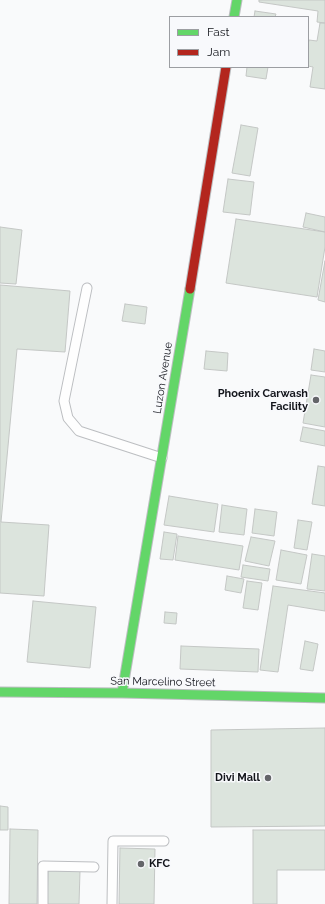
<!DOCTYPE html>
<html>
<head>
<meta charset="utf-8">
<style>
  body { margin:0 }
  #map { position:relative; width:325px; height:904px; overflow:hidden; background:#f9fafb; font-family:Raleway,sans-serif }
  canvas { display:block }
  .legend { position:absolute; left:169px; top:16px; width:140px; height:52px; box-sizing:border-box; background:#f8f9fc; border:1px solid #9c9ea2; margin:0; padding:5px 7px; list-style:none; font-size:12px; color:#13151b }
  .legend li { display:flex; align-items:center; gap:8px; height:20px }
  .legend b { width:20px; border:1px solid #9c9ea2 }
</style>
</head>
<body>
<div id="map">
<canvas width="325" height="904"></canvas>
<ul class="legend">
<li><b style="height:5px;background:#63d668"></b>Fast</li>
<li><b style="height:5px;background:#b3261e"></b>Jam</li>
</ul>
</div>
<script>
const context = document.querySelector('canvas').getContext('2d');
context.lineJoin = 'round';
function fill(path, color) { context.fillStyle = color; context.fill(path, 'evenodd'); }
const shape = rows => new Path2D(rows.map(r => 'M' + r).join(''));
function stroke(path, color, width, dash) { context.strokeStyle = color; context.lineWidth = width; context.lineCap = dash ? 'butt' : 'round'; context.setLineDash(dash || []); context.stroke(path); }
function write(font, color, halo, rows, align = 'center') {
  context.font = font + ' Raleway,sans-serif'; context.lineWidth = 3; context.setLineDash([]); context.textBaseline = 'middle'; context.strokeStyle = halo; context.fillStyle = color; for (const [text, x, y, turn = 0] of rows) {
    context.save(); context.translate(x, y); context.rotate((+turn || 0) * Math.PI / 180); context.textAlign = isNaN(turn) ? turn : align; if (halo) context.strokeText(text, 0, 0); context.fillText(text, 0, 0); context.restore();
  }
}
const building = shape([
  [259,0,325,0,325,23,317,22,318,11,259,2,259,0],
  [255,11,276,14,275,17,254,17,255,11],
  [320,23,325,23,325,89,310,87,313,67,308,66,308,45,309,40,317,41,320,23],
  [247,67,268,67,266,79,246,76,247,67],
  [241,125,258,128,250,176,232,173,241,125],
  [228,179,254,182,250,215,223,212,228,179],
  [306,213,325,217,325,232,303,227,306,213],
  [236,219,325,232,325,247,317,297,226,283,236,219],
  [0,227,22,230,16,284,0,283,0,227],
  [325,261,325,302,318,300,325,261],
  [0,285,70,291,65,352,17,349,1,522,49,525,44,596,0,593,0,285],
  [125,304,147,307,145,324,122,321,125,304],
  [314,349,325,351,325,372,311,370,314,349],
  [206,351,228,353,227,371,204,369,206,351],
  [311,375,325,377,325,427,303,423,311,375],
  [303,427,325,431,325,446,300,441,303,427],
  [318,466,325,467,325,506,312,504,318,466],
  [169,496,218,504,214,532,164,525,169,496],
  [222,505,247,509,244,535,219,532,222,505],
  [255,509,277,512,274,536,252,533,255,509],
  [298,520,312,522,307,550,294,548,298,520],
  [164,532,177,534,173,560,160,559,164,532],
  [178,536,243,546,239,570,175,560,178,536],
  [251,537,275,541,269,566,245,561,251,537],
  [281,550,307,555,301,584,276,580,281,550],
  [312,554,325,556,325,591,307,589,312,554],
  [243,565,270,569,268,581,241,577,243,565],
  [227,576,244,579,241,593,225,590,227,576],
  [247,581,262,583,258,610,243,608,247,581],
  [273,586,325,593,325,611,288,605,278,672,260,670,273,586],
  [33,601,96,607,90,668,27,662,33,601],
  [165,612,177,613,176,624,164,623,165,612],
  [305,641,318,644,313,671,300,669,305,641],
  [181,646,259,649,258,672,180,669,181,646],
  [325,728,325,826,211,827,211,730,325,728],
  [0,806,8,807,8,830,0,830,0,806],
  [10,829,38,830,37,904,9,904,10,829],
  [253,830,325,830,325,870,277,870,277,904,253,904,253,830],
  [120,848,155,849,154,904,119,904,120,848],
  [48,870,80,871,79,904,47,904,48,870]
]);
const lane = shape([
  [87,288,64,401,68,418,79,431,162,458],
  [43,904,43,866,94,867],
  [112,904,113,841,164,841]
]);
const fast = shape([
  [234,17,237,0],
  [0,692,122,693,325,698],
  [122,693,190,289]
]);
const jam = shape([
  [190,289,226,67]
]);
const markers = [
  [316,400,4,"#646569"],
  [268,778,4,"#646569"],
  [141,864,4,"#646569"]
];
const streetNames = [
  ["Luzon Avenue",163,378,-81],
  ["San Marcelino Street",163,682,1]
];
const poiNames = [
  ["Phoenix Carwash",308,394],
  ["Facility",308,407],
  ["Divi Mall",260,778],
  ["KFC",149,864,"left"]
];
fill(building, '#dce4dd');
stroke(building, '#c4c7c5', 1);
stroke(lane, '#bcbec1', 11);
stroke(fast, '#bcbec1', 11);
stroke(jam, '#bcbec1', 11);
stroke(lane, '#fefefe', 9);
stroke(fast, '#63d668', 9);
stroke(jam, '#b3261e', 9);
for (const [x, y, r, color] of markers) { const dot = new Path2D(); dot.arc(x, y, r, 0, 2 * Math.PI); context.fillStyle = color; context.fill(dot); stroke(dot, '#f8f9fc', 1.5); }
write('11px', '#13151b', '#f8f9fc', streetNames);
write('bold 11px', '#13151b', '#f8f9fc', poiNames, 'right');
</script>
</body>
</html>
